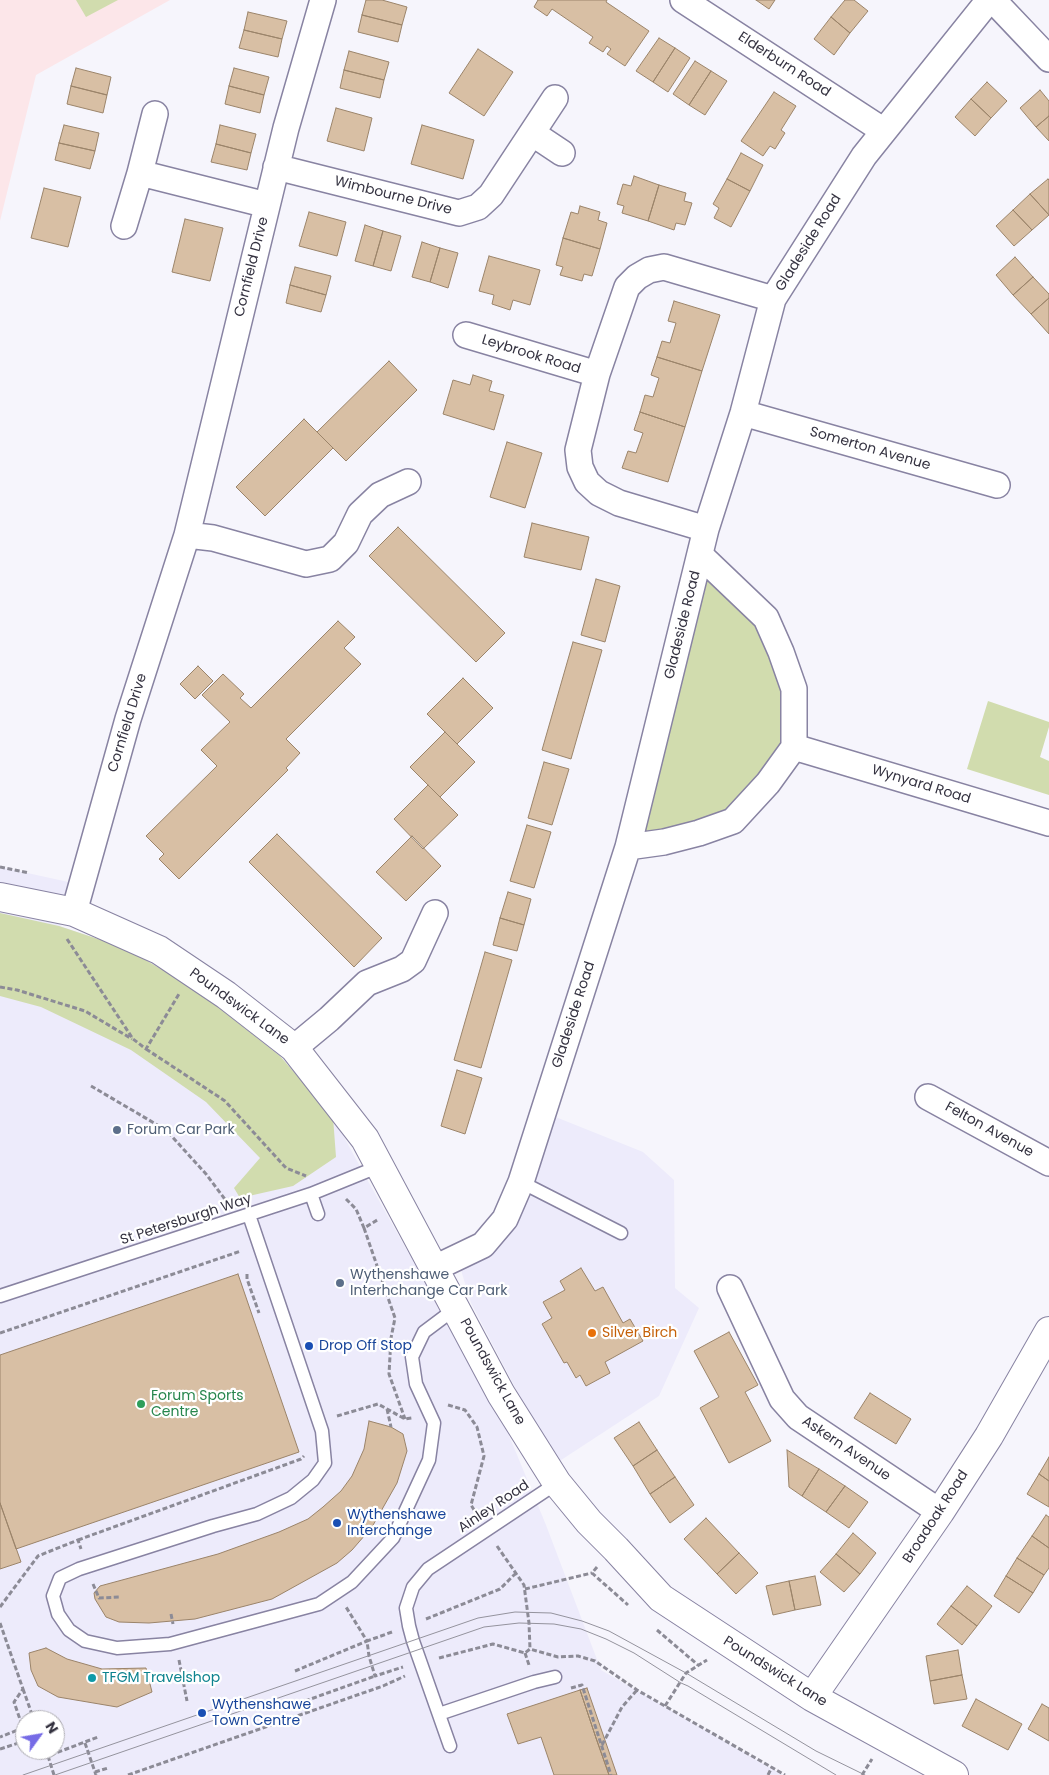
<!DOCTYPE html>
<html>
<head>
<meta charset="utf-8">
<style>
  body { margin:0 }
  #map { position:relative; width:1049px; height:1775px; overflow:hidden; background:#f6f5fc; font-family:Poppins,sans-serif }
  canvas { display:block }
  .north { position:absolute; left:15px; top:1710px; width:50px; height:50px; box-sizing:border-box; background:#fff; border:1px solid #aeadb3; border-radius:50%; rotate:58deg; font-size:14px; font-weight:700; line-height:20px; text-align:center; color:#343240 }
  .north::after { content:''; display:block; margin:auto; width:18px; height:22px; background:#766be6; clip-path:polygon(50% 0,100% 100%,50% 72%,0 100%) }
</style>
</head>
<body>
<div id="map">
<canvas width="1049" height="1775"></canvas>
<div class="north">N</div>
</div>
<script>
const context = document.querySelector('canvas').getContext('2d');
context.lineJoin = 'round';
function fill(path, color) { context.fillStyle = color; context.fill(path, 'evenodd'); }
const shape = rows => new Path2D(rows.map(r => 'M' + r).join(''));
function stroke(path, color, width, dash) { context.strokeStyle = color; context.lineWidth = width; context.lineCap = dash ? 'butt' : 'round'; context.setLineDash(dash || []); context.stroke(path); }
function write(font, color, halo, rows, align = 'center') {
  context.font = font + ' Poppins,sans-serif'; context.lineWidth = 4.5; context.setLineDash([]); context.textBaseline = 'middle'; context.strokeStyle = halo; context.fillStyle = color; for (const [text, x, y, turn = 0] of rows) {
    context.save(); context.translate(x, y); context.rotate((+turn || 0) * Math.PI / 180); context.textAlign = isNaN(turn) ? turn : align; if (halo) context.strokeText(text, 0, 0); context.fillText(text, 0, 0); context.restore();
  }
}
const built = shape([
  [0,867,82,885,60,926,125,948,280,1056,333,1117,368,1181,503,1421,546,1525,601,1670,783,1775,0,1775],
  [25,1720,55,1720,55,1750,25,1750],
  [543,1112,643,1152,674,1180,675,1288,699,1308,659,1396,555,1464,471,1303,457,1257,483,1245]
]);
const education = shape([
  [0,0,170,0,36,75,0,221]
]);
const green = shape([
  [76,0,118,0,86,17],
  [700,555,782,652,794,747,733,821,628,847],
  [988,701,1049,722,1049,727,1040,757,1049,761,1049,795,967,769],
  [0,913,59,926,125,948,195,989,280,1056,333,1117,336,1157,293,1186,240,1198,234,1188,260,1158,206,1102,131,1050,41,1007,0,996]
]);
const building = shape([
  [366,0,382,0,407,7,402,25,362,15,366,0],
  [538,0,607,0,606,2,649,31,625,66,607,54,611,49,607,46,603,52,589,43,593,37,552,9,547,16,534,7,538,0],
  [756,0,775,0,769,9,756,0],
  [845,0,854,0,868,11,850,33,831,17,845,0],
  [248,12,287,21,282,39,244,30,248,12],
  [362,15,402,25,398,42,358,32,362,15],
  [831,17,850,33,834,55,814,39,831,17],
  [244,30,282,39,278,57,239,48,244,30],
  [659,38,675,48,653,82,636,71,659,38],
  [675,48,690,58,668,92,653,82,675,48],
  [478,49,513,72,484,116,449,93,478,49],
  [349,51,389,62,384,80,344,70,349,51],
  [695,61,711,71,689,105,673,94,695,61],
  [76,68,111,77,107,95,71,86,76,68],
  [234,68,269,77,264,95,229,86,234,68],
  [344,70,384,80,380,98,340,88,344,70],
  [711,71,727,81,705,115,689,105,711,71],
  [987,82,1007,101,991,118,971,99,987,82],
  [71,86,107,95,103,113,67,104,71,86],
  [229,86,264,95,260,113,225,104,229,86],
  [1040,90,1049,101,1049,116,1036,127,1020,108,1040,90],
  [774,92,796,106,781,130,785,133,775,149,770,146,763,156,741,141,774,92],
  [971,99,991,118,975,136,955,117,971,99],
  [336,108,372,118,364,151,327,141,336,108],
  [1049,116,1049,141,1036,127,1049,116],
  [64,125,99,133,95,151,59,143,64,125],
  [220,125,256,134,251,153,216,144,220,125],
  [422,125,474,140,463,179,411,164,422,125],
  [59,143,95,151,90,169,55,160,59,143],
  [216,144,251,153,247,170,211,162,216,144],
  [741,153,763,165,750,191,727,179,741,153],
  [634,176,659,185,648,221,622,213,624,206,617,204,623,184,631,186,634,176],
  [727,179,750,191,731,227,714,218,719,208,713,204,727,179],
  [1048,179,1049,180,1049,215,1030,194,1048,179],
  [659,185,686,193,684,201,692,203,685,225,676,223,674,230,648,221,659,185],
  [44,188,81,197,68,247,31,238,44,188],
  [1030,194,1049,215,1032,230,1013,210,1030,194],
  [580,206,600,212,598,220,607,223,600,249,563,238,571,212,578,214,580,206],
  [1013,210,1032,230,1014,246,996,226,1013,210],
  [309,212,346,222,337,256,299,246,309,212],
  [185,219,223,228,210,281,172,272,185,219],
  [365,225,383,231,373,266,355,261,365,225],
  [383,231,401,236,391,271,373,266,383,231],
  [563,238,600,249,592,276,584,274,582,281,560,275,563,267,556,265,563,238],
  [422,242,440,248,430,282,412,277,422,242],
  [440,248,458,253,448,288,430,282,440,248],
  [489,256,540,270,530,305,513,300,510,310,492,304,494,295,479,291,489,256],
  [1015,257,1033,277,1013,295,996,275,1015,257],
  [295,267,331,276,326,295,290,285,295,267],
  [1033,277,1049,294,1049,298,1031,314,1013,295,1033,277],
  [290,285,326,295,321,312,286,303,290,285],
  [1049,298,1049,334,1031,314,1049,298],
  [674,301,720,315,702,371,657,357,662,341,670,343,676,323,668,321,674,301],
  [657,357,702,371,685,427,640,412,645,395,653,397,659,378,651,375,657,357],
  [389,361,417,390,346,461,317,432,389,361],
  [473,375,492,381,489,391,504,395,494,430,443,414,453,380,470,385,473,375],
  [640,412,685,427,668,482,622,468,628,451,636,453,643,433,634,430,640,412],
  [304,419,333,448,265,516,236,487,304,419],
  [507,442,542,453,525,508,490,497,507,442],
  [532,523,589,537,581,570,524,557,532,523],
  [398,527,505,633,476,662,369,556,398,527],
  [596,579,620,586,605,642,581,635,596,579],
  [338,621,355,637,344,648,361,664,286,739,300,753,286,768,288,770,179,879,159,859,164,854,146,836,217,766,201,750,230,722,202,695,223,674,244,694,240,698,251,708,338,621],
  [573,642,602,650,571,759,542,750,573,642],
  [198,666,213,681,195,699,180,684,198,666],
  [463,678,493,708,457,744,427,714,463,678],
  [445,732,475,762,440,797,410,767,445,732],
  [544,762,569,769,552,825,528,818,544,762],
  [428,785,458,815,423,849,394,819,428,785],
  [527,825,551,832,534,888,510,881,527,825],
  [277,834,382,938,354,967,249,862,277,834],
  [412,836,441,866,406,901,376,872,412,836],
  [508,892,531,899,524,925,500,918,508,892],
  [500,918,524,925,517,951,493,945,500,918],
  [485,952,512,960,481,1068,454,1060,485,952],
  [457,1070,482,1078,465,1134,441,1126,457,1070],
  [581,1268,595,1291,603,1287,623,1323,630,1319,643,1341,605,1362,610,1373,586,1386,580,1375,576,1378,567,1362,564,1363,542,1324,552,1318,543,1302,565,1290,560,1281,581,1268],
  [238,1274,299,1452,16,1549,0,1503,0,1355,238,1274],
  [729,1332,758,1385,745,1392,771,1441,729,1463,700,1408,719,1397,694,1351,729,1332],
  [870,1393,911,1419,896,1444,854,1418,870,1393],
  [369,1421,391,1427,403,1434,407,1451,397,1483,372,1527,352,1550,337,1563,272,1599,195,1619,149,1623,119,1622,106,1617,95,1599,94,1593,100,1586,218,1554,279,1532,308,1519,323,1507,341,1491,352,1476,364,1449,369,1421],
  [639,1422,657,1450,633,1466,614,1438,639,1422],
  [657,1450,675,1477,650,1494,633,1466,657,1450],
  [787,1450,819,1469,802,1496,789,1487,787,1450],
  [1049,1457,1049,1481,1039,1474,1049,1457],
  [819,1469,845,1486,826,1512,802,1496,819,1469],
  [1039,1474,1049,1481,1049,1507,1027,1494,1039,1474],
  [675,1477,694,1505,670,1523,650,1494,675,1477],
  [845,1486,868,1502,849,1528,826,1512,845,1486],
  [0,1503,21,1562,0,1569,0,1503],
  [1046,1515,1049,1517,1049,1548,1032,1536,1046,1515],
  [706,1518,739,1553,717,1574,684,1539,706,1518],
  [853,1533,876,1553,860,1574,836,1554,853,1533],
  [1032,1536,1049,1548,1049,1568,1044,1575,1017,1558,1032,1536],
  [739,1553,758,1573,736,1594,717,1574,739,1553],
  [836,1554,860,1574,844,1592,820,1572,836,1554],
  [1017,1558,1044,1575,1033,1593,1006,1576,1017,1558],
  [815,1576,821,1605,795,1610,789,1581,815,1576],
  [1006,1576,1033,1593,1019,1613,994,1596,1006,1576],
  [789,1581,795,1610,773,1615,766,1586,789,1581],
  [967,1586,992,1606,977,1626,951,1606,967,1586],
  [951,1606,977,1626,962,1645,937,1624,951,1606],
  [46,1648,67,1659,102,1669,146,1668,152,1692,117,1707,58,1697,38,1686,31,1670,29,1653,46,1648],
  [958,1650,962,1675,930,1681,926,1656,958,1650],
  [962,1675,967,1699,934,1704,930,1681,962,1675],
  [587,1688,617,1775,609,1775,596,1738,580,1690,587,1688],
  [580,1690,596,1738,609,1775,554,1775,541,1737,518,1744,507,1714,580,1690],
  [976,1699,1022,1724,1008,1750,962,1726,976,1699],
  [1042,1704,1049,1708,1049,1741,1028,1729,1042,1704]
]);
const path = shape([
  [0,867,29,873],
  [67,939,133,1039,146,1049,179,994],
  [0,987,17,990,85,1011,132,1039],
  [146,1049,225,1101,286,1168,306,1176],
  [91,1086,166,1130,206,1174,227,1202],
  [346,1199,356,1209,364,1228,379,1219],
  [364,1228,395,1318,391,1338,389,1374,405,1419],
  [247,1274,247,1279,259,1313],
  [0,1333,241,1251],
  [448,1405,465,1410,477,1427,484,1456,471,1505,476,1513],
  [387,1409,391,1427],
  [337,1416,378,1404,405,1419,412,1418],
  [78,1540,301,1459,304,1456],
  [497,1546,524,1585,529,1623,530,1649],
  [597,1567,592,1573,628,1605],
  [93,1584,99,1598,119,1597],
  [525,1589,592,1573],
  [0,1607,38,1556,78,1540,81,1549],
  [171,1614,173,1624],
  [426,1619,500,1589,516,1573],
  [0,1623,23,1689,14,1702,23,1728,0,1737],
  [657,1630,698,1665],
  [392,1632,367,1641,369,1656,375,1676,403,1667],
  [525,1653,529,1665],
  [439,1658,493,1644,525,1653,530,1649,558,1657,578,1656,595,1661,637,1690,785,1775],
  [179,1660,187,1701],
  [295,1671,367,1641,346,1607],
  [571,1688,582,1685,611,1775],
  [23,1689,34,1720],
  [305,1701,375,1676],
  [665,1706,686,1673,707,1660],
  [85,1743,96,1775],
  [602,1745,622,1707,637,1690],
  [0,1749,25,1741],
  [46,1750,48,1756],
  [95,1772,108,1768],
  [54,1775,48,1756,98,1737],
  [128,1775,383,1686,405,1676],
  [768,1775,772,1767],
  [862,1775,872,1759]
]);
const lane = shape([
  [521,1182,621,1233],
  [311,1194,318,1214],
  [249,1215,322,1431,325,1463,313,1480,291,1498,257,1514,213,1526,79,1569,60,1578,53,1596,58,1614,69,1630,85,1641,117,1648,170,1644,319,1604,352,1582,393,1538,429,1460,434,1423,416,1384,412,1357,424,1332,456,1308],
  [0,1296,311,1194,380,1166],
  [439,1714,534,1682,555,1677],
  [450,1746,413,1641,409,1626,406,1608,413,1587,428,1569,557,1483]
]);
const street = shape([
  [683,0,884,131],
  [993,0,1049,59],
  [155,114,140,173,267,205],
  [532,133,562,153],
  [276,167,459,213,478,207,491,195,555,98],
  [124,226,140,173],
  [466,335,597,374],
  [743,413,997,485],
  [706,529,619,503,599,493,587,482,580,467,578,450,597,374,627,287,637,277,649,270,664,267,773,299],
  [187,535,286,128,323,0],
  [794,747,1049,823],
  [628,847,664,842,699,833,733,821,768,783,794,747,794,689,781,652,766,618,700,555],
  [74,912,128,719,187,535,213,538,306,564,330,559,346,543,360,514,380,495,408,482],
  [294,1048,329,1019,367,983,402,969,413,961,435,913],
  [928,1097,1049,1163],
  [435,1268,483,1245,505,1219,521,1182,628,847,706,529,743,413,773,299,864,156,989,0],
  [730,1288,782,1399,798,1417,940,1512]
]);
const secondary = shape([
  [0,897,74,912,159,950,226,995,294,1048,365,1139,501,1394,557,1483,589,1522,616,1549,661,1598,812,1697,954,1775],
  [812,1697,940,1512,989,1436,1049,1331]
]);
const tram = shape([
  [23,1775,478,1618,515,1612,551,1613,582,1621,609,1631,686,1673,816,1751,865,1775],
  [55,1775,484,1627,519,1623,554,1624,581,1629,606,1639,634,1653,681,1683,688,1686,836,1775]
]);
const markers = [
  [117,1130,5,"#5c6f8a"],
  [340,1283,5,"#5c6f8a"],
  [592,1333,5,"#e8710a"],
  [309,1346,5,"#1a4fb4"],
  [141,1404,5,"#2e9e5b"],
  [337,1523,5,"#1a4fb4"],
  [92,1678,5,"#0f9aa8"],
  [202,1713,5,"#1a4fb4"]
];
const streetNames = [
  ["Elderburn Road",784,65,33],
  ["Wimbourne Drive",393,196,14],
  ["Gladeside Road",809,243,-58],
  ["Cornfield Drive",252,267,-76],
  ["Leybrook Road",531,355,17],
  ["Somerton Avenue",870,449,16],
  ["Gladeside Road",683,625,-76],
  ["Cornfield Drive",128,723,-73],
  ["Wynyard Road",921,785,17],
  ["Poundswick Lane",239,1007,36],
  ["Gladeside Road",574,1015,-72],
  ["Felton Avenue",989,1130,29],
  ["St Petersburgh Way",186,1220,-18],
  ["Poundswick Lane",492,1372,61],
  ["Askern Avenue",846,1449,34],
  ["Ainley Road",494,1507,-34],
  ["Broadoak Road",936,1517,-57],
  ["Poundswick Lane",775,1672,32]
];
const serviceNames = [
  ["Forum Car Park",127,1130],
  ["Wythenshawe",350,1275],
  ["Interhchange Car Park",350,1291]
];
const foodNames = [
  ["Silver Birch",602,1333]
];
const transitNames = [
  ["Drop Off Stop",319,1346],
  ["Wythenshawe",347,1515],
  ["Interchange",347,1531],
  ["Wythenshawe",212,1705],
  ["Town Centre",212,1721]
];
const leisureNames = [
  ["Forum Sports",151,1396],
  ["Centre",151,1412]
];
const cultureNames = [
  ["TFGM Travelshop",102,1678]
];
fill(built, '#edebfb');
fill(education, '#fce6e9');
fill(green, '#d1dcae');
fill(building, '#d8bfa4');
stroke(building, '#9b846a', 1);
stroke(lane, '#8883a2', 15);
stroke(street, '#8883a2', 28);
stroke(secondary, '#8883a2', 30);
stroke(path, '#8c8b96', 3, [5, 2.5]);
stroke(lane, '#fff', 12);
stroke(street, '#fff', 25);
stroke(secondary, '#fff', 28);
stroke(tram, '#94939d', 1);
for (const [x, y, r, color] of markers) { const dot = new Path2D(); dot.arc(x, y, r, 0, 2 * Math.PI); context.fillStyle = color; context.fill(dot); stroke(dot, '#fff', 2); }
write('14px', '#343240', '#fff', streetNames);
write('14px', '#4e5e75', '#fff', serviceNames, 'left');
write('14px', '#c56008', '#fff', foodNames, 'left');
write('14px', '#164399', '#fff', transitNames, 'left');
write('14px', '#27864d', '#fff', leisureNames, 'left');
write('14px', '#0d838f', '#fff', cultureNames, 'left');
</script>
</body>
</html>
